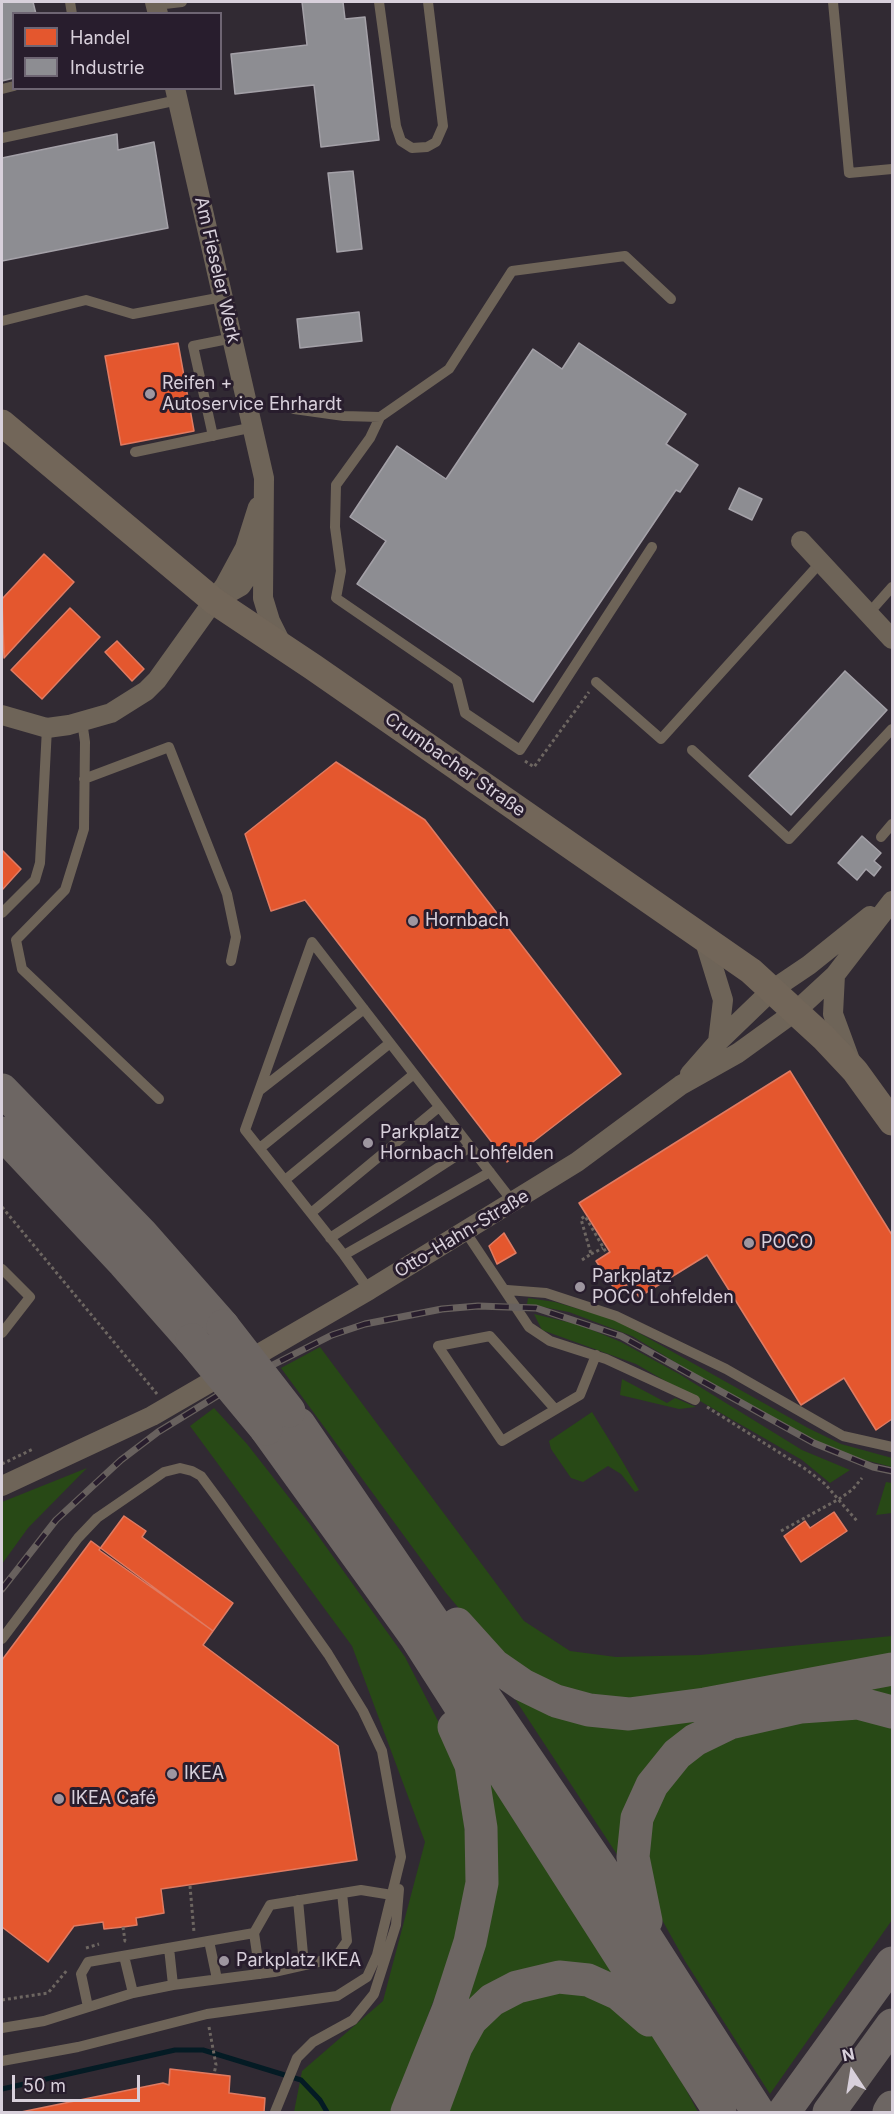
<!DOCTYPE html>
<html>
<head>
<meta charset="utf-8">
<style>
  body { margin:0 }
  #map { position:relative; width:894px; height:2114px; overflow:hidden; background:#312a33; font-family:Inter,sans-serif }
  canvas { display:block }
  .frame { position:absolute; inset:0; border:3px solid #d8d0db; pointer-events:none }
  .legend { position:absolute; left:12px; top:12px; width:210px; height:78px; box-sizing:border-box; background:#281d2d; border:2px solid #6e6573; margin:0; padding:8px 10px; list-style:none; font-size:18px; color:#d8d0db }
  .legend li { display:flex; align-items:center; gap:12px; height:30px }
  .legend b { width:30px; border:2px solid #6e6573 }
  .north { position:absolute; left:822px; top:2042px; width:60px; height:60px; -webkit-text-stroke:4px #281d2d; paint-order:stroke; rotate:348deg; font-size:16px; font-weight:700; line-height:24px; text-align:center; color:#d8d0db }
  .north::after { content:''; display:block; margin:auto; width:21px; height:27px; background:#d8d0db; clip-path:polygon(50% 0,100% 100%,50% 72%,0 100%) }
  .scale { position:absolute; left:12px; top:2075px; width:128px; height:27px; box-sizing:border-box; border:3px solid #d8d0db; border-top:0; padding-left:8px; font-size:18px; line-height:21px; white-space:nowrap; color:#d8d0db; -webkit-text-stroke:4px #281d2d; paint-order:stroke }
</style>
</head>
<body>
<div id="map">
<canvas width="894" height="2114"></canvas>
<div class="frame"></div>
<ul class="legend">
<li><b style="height:16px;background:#e4572e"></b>Handel</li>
<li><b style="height:16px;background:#8d8d92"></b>Industrie</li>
</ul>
<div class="north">N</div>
<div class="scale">50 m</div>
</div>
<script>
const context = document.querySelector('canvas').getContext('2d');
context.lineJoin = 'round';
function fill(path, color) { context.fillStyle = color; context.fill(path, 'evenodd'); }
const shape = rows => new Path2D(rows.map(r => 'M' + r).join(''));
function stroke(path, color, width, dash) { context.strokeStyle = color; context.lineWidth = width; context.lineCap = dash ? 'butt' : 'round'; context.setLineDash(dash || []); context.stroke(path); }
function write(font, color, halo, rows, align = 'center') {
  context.font = font + ' Inter,sans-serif'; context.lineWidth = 6; context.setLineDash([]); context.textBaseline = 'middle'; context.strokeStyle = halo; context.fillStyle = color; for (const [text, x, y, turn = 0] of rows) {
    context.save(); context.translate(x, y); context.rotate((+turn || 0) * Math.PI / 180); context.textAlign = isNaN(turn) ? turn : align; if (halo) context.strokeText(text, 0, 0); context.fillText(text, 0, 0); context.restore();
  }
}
const green = shape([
  [528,1298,555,1302,616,1320,808,1428,841,1444,892,1458,892,1467,853,1457,806,1438,759,1413,632,1336,569,1312,527,1304],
  [534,1314,580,1325,621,1342,679,1374,802,1450,850,1470,830,1483,802,1460,636,1364,542,1330],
  [320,1347,524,1621,570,1651,616,1657,700,1655,892,1636,892,1655,659,1699,617,1699,556,1688,489,1644,446,1593,281,1368],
  [622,1379,667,1403,675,1398,696,1407,679,1409,620,1395],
  [214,1408,247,1444,309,1523,405,1657,454,1752,470,1867,453,1953,431,2007,395,2112,294,2112,302,2071,383,2001,425,1842,352,1646,190,1426],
  [592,1412,621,1459,639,1490,635,1492,621,1474,608,1466,583,1482,571,1478,551,1449,549,1441],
  [87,1468,28,1528,2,1564,2,1502],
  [886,1482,892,1483,892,1513,876,1515],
  [892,1675,892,1704,702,1729,618,1856,513,1696,563,1717],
  [828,1714,892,1724,892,1920,770,2094,685,1961,651,1900,643,1842,659,1792,706,1746],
  [487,1765,625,1986,597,1973,464,2017],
  [579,1987,648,2029,669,2058,698,2112,444,2112,476,2032,503,2004]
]);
const shops = shape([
  [178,343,194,431,121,445,105,356,178,343],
  [44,554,74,582,4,658,2,599,44,554],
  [70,608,100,637,42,699,11,670,70,608],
  [117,641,144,669,132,681,105,652,117,641],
  [336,762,425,820,621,1074,507,1162,305,900,271,911,245,834,336,762],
  [2,850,21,869,2,890,2,850],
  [790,1071,892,1235,892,1419,876,1430,844,1378,801,1405,707,1255,639,1297,630,1283,616,1291,596,1261,610,1252,579,1203,790,1071],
  [504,1233,516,1253,497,1264,489,1246,504,1233],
  [834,1512,847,1531,801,1562,784,1536,805,1521,810,1528,834,1512],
  [124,1516,146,1531,142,1537,233,1603,213,1631,99,1550,124,1516],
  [91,1541,213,1631,203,1645,338,1746,357,1860,161,1889,164,1913,136,1918,137,1925,123,1927,104,1929,103,1922,74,1926,48,1962,2,1927,2,1660,91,1541],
  [170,2069,230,2076,229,2093,265,2098,264,2112,21,2112,163,2083,169,2085,170,2069]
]);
const industry = shape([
  [2,2,33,2,36,14,14,14,14,78,2,81,2,2],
  [302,2,343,2,345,19,365,17,379,140,321,147,314,85,235,94,231,54,307,45,302,2],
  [117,134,118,150,154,142,168,228,2,261,2,158,117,134],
  [353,171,362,249,337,252,328,173,353,171],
  [359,312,362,341,300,348,297,319,359,312],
  [579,343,686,414,666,444,698,465,680,492,676,490,533,702,357,584,386,541,350,517,397,446,446,479,533,349,562,369,579,343],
  [739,488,762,499,752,520,729,509,739,488],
  [845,671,887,710,791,815,749,776,845,671],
  [862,836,881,853,874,861,881,867,874,876,866,869,857,880,838,863,862,836]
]);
const stream = shape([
  [2,2089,175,2050,203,2050,301,2080,320,2100,327,2112]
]);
const path = shape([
  [525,761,534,767,589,692],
  [2,1207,157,1394],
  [591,1254,603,1248],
  [582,1260,591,1254,581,1219,585,1216,607,1254],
  [707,1407,807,1470,825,1484,857,1521],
  [2,1464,33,1449],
  [781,1531,839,1499,852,1490,862,1478],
  [190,1886,194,1932],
  [123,1927,125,1941,127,1941],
  [86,1948,99,1944],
  [2,2000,48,1993,68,1969],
  [209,2027,216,2065,214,2074]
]);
const lane = shape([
  [70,2,72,14],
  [379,2,396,126,401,141,412,148,427,147,436,142,443,126,428,2],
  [833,2,849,173,892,169],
  [156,5,182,2],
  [2,89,14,86],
  [2,138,178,100],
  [2,321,86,300,133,314,223,297],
  [277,402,294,409,344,416,380,417,370,438,336,485,335,527,341,571,336,598,457,681,465,713,520,750,652,547],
  [380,417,449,369,512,271,625,256,671,299],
  [213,436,193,346,233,338],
  [135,452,254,427],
  [869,613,892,587],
  [596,682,661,739,821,562],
  [82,721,85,742,84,829,65,890,16,940,22,969,159,1099],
  [692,750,789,839,892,729],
  [84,779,169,747,227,894,236,937,231,961],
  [881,837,892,824],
  [2,913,35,880,40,863,47,728],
  [260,1090,364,1009],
  [260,1148,390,1043],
  [490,1172,344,1255,245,1130,312,942,513,1202],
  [285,1180,414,1074],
  [311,1213,439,1107],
  [465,1231,529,1327,550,1341,606,1359,695,1400],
  [330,1238,470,1147],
  [344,1255,369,1290],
  [2,1269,30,1297,2,1333],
  [507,1290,546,1293,616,1316,726,1369,843,1436,892,1447],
  [555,1409,490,1336,438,1346,502,1441,580,1395,596,1355],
  [2,1639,78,1538,97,1518,164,1472,180,1468,192,1471,201,1476,221,1503,328,1654,363,1711,382,1751,401,1857,377,1955,367,1977,337,1996,207,2014,78,2047,2,2061],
  [298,1900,304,1965],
  [209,1941,217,1979],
  [169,1948,173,1985],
  [124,1956,133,1993],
  [260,1974,254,1933,270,1905,361,1890,392,1895],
  [88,2007,81,1974,88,1962,254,1933],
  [2,2028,44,2021,133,1993,173,1985,274,1972,318,1962,338,1954,347,1941,342,1893],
  [275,2112,297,2058,313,2042,353,2020,374,1994,396,1925,399,1889]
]);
const street = shape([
  [155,2,158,14],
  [175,88,264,478,263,598,270,621,282,645],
  [801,541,892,639],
  [216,600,241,586,262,555],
  [2,715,47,728,69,725,111,713,146,691,157,680,225,585,245,548,258,507],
  [703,935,723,1000,718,1042],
  [835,975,833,1014,851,1063],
  [690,1074,718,1042,772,990,809,965,870,916],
  [2,1486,152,1416,369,1290,577,1162,681,1085,738,1053,796,1011,835,975,892,901]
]);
const secondary = shape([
  [2,423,214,601,313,667,751,971,824,1038,855,1071,892,1122]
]);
const highway = shape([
  [2,1090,141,1233,223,1326],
  [2,1133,124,1263,192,1340],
  [299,1424,606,1875,758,2112],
  [266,1429,416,1637,720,2112],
  [457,1624,494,1665,523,1685,556,1701,589,1710,629,1714,705,1704,892,1669],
  [646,1921,633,1857,637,1818,652,1785,677,1754,695,1740,730,1723,801,1707,858,1703,892,1712],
  [407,2112,448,2010,470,1942,482,1883,481,1828,471,1765,454,1727],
  [432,2112,456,2047,471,2020,492,2000,517,1987,559,1977,588,1980,619,1994,649,2020],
  [784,2112,892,1963],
  [829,2112,892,2025],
  [889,2112,892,2107]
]);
const rail = shape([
  [2,1589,56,1520,121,1460,158,1432,243,1380,332,1335,365,1324,442,1309,478,1306,536,1308,621,1336,814,1443,873,1467,892,1471]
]);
const highwayBridge = shape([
  [223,1326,289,1411],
  [192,1340,266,1429]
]);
const markers = [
  [150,394,6,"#9e96a0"],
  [413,921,6,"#9e96a0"],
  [368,1143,6,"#9e96a0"],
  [749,1243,6,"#9e96a0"],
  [580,1287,6,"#9e96a0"],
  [172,1774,6,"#9e96a0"],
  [59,1799,6,"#9e96a0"],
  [224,1961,6,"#9e96a0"]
];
const streetNames = [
  ["Am Fieseler Werk",217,270,77],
  ["Crumbacher Straße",455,765,35],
  ["Otto-Hahn-Straße",462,1234,-31]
];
const poiNames = [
  ["Reifen +",162,384],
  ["Autoservice Ehrhardt",162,405],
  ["Hornbach",425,921],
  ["Parkplatz",380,1133],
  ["Hornbach Lohfelden",380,1154],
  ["POCO",761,1243],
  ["Parkplatz",592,1277],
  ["POCO Lohfelden",592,1298],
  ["IKEA",184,1774],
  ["IKEA Café",71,1799],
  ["Parkplatz IKEA",236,1961]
];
fill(green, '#284916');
fill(shops, '#e4572e');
stroke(shops, '#e07b62', 1.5);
fill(industry, '#8d8d92');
stroke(industry, '#a4a1a8', 1.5);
stroke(stream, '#041b24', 5);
stroke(path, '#6d6661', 3, [3, 3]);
stroke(lane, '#6e6458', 10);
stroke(street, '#6e6458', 20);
stroke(secondary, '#726659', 27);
stroke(highway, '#6d6663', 33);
stroke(rail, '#68615e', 7);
stroke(rail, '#281d2d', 4.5, [14]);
stroke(highwayBridge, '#6d6663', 33);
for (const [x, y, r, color] of markers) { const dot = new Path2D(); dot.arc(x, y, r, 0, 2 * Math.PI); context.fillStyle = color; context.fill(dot); stroke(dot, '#281d2d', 2); }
write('18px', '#d8d0db', '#281d2d', streetNames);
write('18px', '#d8d0db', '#281d2d', poiNames, 'left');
</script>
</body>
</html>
